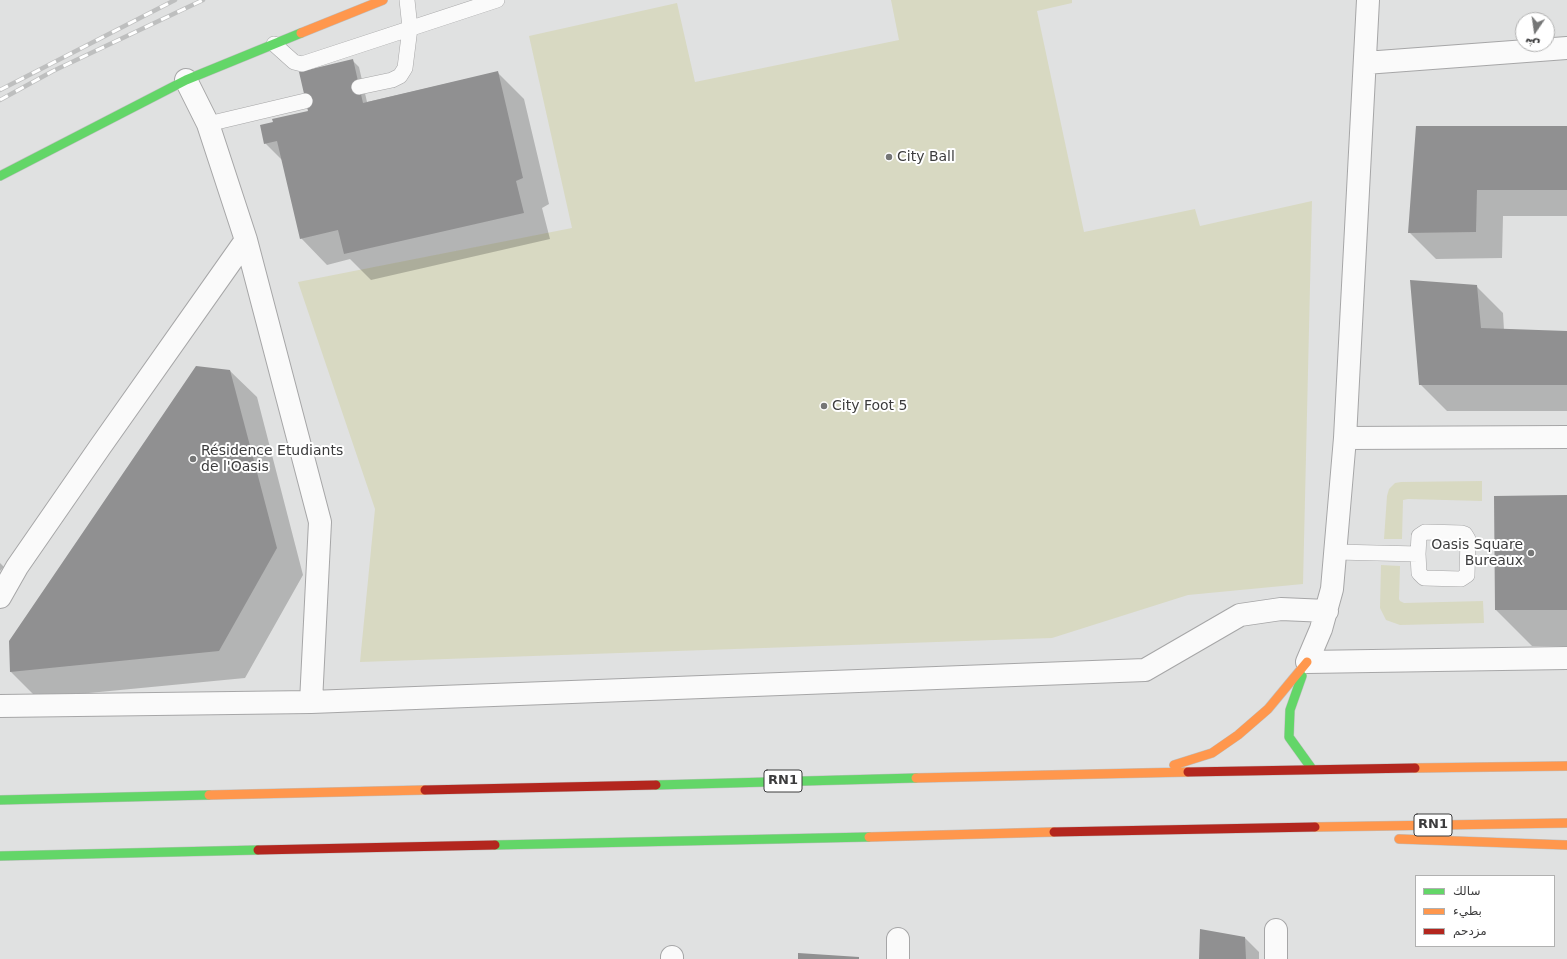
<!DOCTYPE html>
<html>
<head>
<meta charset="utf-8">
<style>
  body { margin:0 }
  #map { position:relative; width:1567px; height:959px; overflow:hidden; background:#e0e1e1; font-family:"DejaVu Sans","Noto Naskh Arabic",sans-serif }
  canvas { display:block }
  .legend { position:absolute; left:1415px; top:875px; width:140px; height:72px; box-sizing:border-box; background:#fff; border:1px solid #b1b1b1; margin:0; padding:5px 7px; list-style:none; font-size:12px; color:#3c3c3d }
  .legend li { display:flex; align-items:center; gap:8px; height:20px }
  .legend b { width:20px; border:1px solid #b1b1b1 }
  .north { position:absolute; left:1515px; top:12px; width:40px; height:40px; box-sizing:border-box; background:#fff; border:1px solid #b1b1b1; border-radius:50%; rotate:193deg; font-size:11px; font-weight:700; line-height:16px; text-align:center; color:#3c3c3d }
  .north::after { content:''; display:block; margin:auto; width:14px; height:18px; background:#757676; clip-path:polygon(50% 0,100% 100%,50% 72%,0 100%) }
</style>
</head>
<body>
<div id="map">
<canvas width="1567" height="959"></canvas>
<ul class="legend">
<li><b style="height:5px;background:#63d668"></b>سالك</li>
<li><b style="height:5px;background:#ff974d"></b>بطيء</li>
<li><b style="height:5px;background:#b3261e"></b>مزدحم</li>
</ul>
<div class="north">ش</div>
</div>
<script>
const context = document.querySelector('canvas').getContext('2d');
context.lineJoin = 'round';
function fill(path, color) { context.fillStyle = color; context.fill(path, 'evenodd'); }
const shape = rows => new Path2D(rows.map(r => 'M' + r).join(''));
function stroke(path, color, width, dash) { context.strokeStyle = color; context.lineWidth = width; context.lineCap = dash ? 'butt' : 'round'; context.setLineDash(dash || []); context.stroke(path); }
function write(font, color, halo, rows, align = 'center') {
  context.font = font + ' "DejaVu Sans",sans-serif'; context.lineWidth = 4; context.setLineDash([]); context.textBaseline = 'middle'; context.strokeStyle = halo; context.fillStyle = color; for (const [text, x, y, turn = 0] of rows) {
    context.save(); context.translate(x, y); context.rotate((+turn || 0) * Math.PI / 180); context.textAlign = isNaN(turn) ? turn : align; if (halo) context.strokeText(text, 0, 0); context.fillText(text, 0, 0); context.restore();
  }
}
const green = shape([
  [891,0,1072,0,1072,3,1037,11,1084,232,1195,209,1200,226,1312,201,1303,584,1188,595,1052,638,360,662,375,509,298,282,572,228,529,36,677,3,695,82,899,40],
  [1482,481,1482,501,1408,499,1403,500,1402,539,1384,539,1387,496,1389,489,1395,483,1401,482],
  [1381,565,1400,566,1399,599,1400,601,1404,603,1483,601,1484,623,1400,625,1386,620,1380,608]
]);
const shadow = shape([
  [352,60,359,67,367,102,497,72,524,99,549,204,542,208,550,239,371,280,350,259,327,265,301,238,283,161,265,143,309,112],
  [1567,127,1567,216,1503,216,1502,258,1436,259,1409,232],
  [1476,286,1503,313,1504,330,1567,332,1567,411,1447,411,1420,384],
  [230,371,257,397,303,575,245,678,37,698,11,672,10,641],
  [1567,496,1567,646,1532,646,1496,610],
  [0,563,4,567,0,571],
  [1245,938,1259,952,1259,959,1200,959]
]);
const building = shape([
  [353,59,363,103,498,71,523,178,516,181,524,213,344,254,338,230,300,239,277,141,264,144,260,125,273,122,272,119,308,111,299,72],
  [1416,126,1567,126,1567,190,1477,190,1476,232,1408,233],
  [1410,280,1477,285,1481,328,1567,331,1567,385,1419,385],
  [196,366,230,370,277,548,219,651,10,672,9,641],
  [1567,495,1567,610,1495,610,1494,496],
  [1200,929,1245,937,1246,959,1199,959],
  [798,953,859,957,859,959,798,959]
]);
const lane = shape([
  [274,44,294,62,302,64,497,0],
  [359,87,392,80,400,76,405,68,410,28,407,0],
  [208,124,305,101],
  [1336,552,1418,554,1419,573,1424,578,1461,579,1467,575,1468,539,1465,534,1462,533,1425,532,1419,536,1418,554]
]);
const street = shape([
  [1368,0,1345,438,1332,589,1321,629,1307,662,1567,658],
  [1365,63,1567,48],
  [186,80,208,124,246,240,320,522,311,702],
  [1345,438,1567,437],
  [0,597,17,567,100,447,246,240],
  [0,706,311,702,1145,670,1240,615,1281,609,1327,611],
  [672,959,672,957],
  [898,959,898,939],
  [1276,959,1276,930]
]);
const fast = shape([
  [0,176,186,80,301,33],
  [1302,676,1290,710,1289,737,1312,769],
  [656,785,916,778],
  [0,800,209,795],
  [495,845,869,837],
  [0,856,258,850]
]);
const slow = shape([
  [301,33,383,0],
  [1174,765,1212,753,1238,735,1268,709,1307,662],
  [1415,768,1567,766],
  [916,778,1188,772],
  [209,795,425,790],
  [1315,827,1567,823],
  [869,837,1054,832],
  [1399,839,1567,845]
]);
const jam = shape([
  [1188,772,1415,768],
  [425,790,656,785],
  [1054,832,1315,827],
  [258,850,495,845]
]);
const rail = shape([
  [0,90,175,0],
  [0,100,53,71,203,0]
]);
const markers = [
  [889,157,4,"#757676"],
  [824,406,4,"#757676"],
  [193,459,4,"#757676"],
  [1531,553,4,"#757676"]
];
const shields = [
  [783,781,38],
  [1433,825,38]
];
const shieldNames = [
  ["RN1",783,781],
  ["RN1",1433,825]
];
const poiNames = [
  ["City Ball",897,157],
  ["City Foot 5",832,406],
  ["Résidence Etudiants",201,451],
  ["de l'Oasis",201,467],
  ["Oasis Square",1523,545,"right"],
  ["Bureaux",1523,561,"right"]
];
fill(green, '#d8d9c2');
fill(shadow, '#0003');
fill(building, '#909091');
stroke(lane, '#a6a6a7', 16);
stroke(street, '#a6a6a7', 24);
stroke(fast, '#bebfbf', 10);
stroke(slow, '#bebfbf', 10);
stroke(jam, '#bebfbf', 10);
stroke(lane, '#fafafa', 15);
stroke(street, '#fafafa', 22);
stroke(fast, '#63d668', 9);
stroke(slow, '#ff974d', 9);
stroke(jam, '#b3261e', 9);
stroke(rail, '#bebfbf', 4.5);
stroke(rail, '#fff', 3, [9]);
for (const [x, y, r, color] of markers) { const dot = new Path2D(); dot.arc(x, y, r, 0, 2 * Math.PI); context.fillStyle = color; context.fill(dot); stroke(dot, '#fff', 1.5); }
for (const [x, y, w] of shields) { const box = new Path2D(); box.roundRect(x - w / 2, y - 11, w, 22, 3); context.fillStyle = '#fff'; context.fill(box); stroke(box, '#3c3c3d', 1); }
write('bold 13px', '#3c3c3d', null, shieldNames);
write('14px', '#3c3c3d', '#fff', poiNames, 'left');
</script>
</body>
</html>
